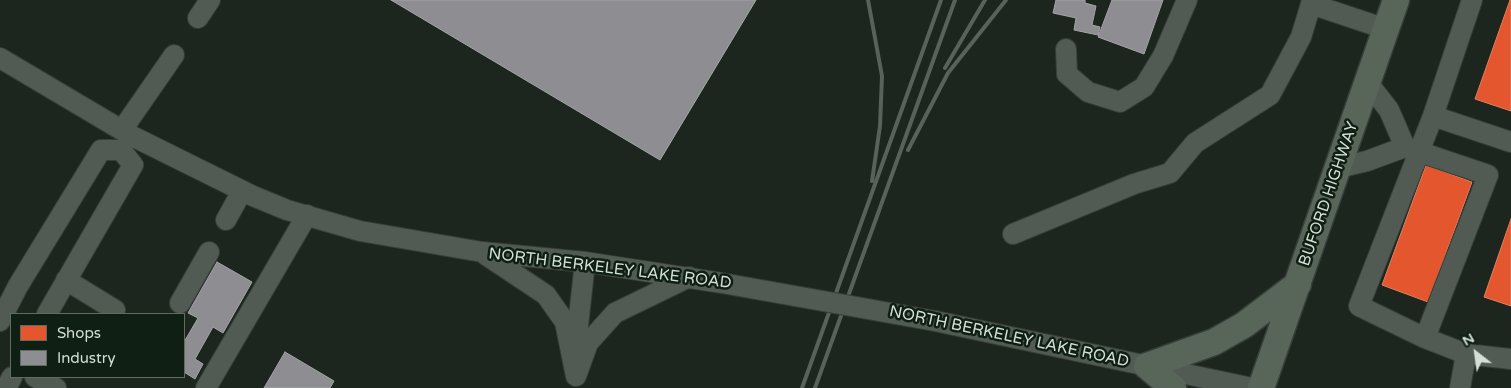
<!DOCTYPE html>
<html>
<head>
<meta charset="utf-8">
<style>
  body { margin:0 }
  #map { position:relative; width:1511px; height:388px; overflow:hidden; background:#1c251e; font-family:"Varela Round",sans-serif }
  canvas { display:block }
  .legend { position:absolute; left:10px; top:313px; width:175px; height:65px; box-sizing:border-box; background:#0f1f13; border:1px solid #5e6c61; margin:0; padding:6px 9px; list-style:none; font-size:15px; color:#d4dfd6 }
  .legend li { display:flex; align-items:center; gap:10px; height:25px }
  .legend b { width:25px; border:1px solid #5e6c61 }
  .north { position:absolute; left:1451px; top:328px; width:50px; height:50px; -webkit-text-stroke:4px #0f1f13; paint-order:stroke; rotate:330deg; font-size:14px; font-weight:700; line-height:20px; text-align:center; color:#d4dfd6 }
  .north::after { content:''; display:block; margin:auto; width:18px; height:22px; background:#d4dfd6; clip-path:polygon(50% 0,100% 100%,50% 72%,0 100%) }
</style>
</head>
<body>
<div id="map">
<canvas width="1511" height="388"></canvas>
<ul class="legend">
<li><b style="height:14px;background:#e4572e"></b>Shops</li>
<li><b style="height:14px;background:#8d8d92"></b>Industry</li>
</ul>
<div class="north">N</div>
</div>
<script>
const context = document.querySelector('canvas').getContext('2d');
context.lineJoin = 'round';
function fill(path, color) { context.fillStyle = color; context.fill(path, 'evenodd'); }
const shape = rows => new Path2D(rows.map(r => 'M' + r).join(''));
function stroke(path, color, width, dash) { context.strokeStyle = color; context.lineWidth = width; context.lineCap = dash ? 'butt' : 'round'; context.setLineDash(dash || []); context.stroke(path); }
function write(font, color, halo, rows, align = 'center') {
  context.font = font + ' "Varela Round",sans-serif'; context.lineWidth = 5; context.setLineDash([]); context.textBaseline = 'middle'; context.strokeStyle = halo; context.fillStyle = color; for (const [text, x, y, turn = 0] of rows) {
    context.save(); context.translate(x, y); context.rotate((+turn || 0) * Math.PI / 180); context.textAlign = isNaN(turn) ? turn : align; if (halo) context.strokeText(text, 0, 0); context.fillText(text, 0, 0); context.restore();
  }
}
const shops = shape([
  [1510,0,1511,0,1511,111,1475,99,1510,0],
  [1426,165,1472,182,1428,302,1382,285,1426,165],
  [1511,219,1511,306,1484,297,1511,219]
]);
const industry = shape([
  [391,0,756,0,660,160,391,0],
  [1056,0,1085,0,1085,3,1096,6,1092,25,1100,27,1098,35,1074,30,1076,18,1053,13,1056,0],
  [1112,0,1163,0,1144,54,1098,37,1112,0],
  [217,262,252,282,223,333,213,327,195,359,203,364,195,379,184,372,184,342,198,318,188,313,217,262],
  [285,352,334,381,330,388,264,388,285,352]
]);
const minor = shape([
  [1472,0,1433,116,1359,306,1425,338,1466,354,1511,359],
  [198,18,210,0],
  [1066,49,1067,74,1088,92,1120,102,1144,87,1163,56,1187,0],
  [0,58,130,135,253,196,287,210,360,231,482,252,585,262,722,283],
  [1368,83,1389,110,1405,147],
  [1433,116,1511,142],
  [122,130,174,55],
  [1338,168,1367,161,1405,147,1488,175,1425,338],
  [226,220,242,191],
  [1013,234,1134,184,1170,173,1195,143,1270,95,1301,37,1311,4,1386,29],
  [486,255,546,295,565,322,576,376],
  [66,280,115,310],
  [180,303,209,252],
  [47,314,133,165,121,150],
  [0,321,18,286,101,150,121,150],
  [935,321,1252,388],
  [576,344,585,262],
  [576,376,588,343,615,313,689,277],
  [35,377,56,388],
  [6,388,12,377],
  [206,388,307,215],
  [1460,388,1466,354]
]);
const major = shape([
  [1147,366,1214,342,1244,325,1298,284],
  [1147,366,1173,388],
  [1261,388,1396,0]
]);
const rail = shape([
  [868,0,882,76,880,126,872,181],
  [945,68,985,0],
  [908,150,948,73,1006,0],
  [802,388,941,0],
  [815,388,955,0]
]);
const minorBridge = shape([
  [722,283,935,321]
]);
const streetNames = [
  ["BUFORD HIGHWAY",1329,194,-71],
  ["NORTH BERKELEY LAKE ROAD",610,269,7],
  ["NORTH BERKELEY LAKE ROAD",1009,337,12]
];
fill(shops, '#e4572e');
stroke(shops, '#df8060', 1);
fill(industry, '#8d8d92');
stroke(industry, '#a2a6a6', 1);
stroke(minor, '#373e39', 22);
stroke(major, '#373e39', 29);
stroke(minor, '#515b53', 20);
stroke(major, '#58665a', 26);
stroke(rail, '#58615a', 4);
stroke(minorBridge, '#373e39', 22, []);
stroke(minorBridge, '#515b53', 20);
write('16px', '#d4dfd6', '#0f1f13', streetNames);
</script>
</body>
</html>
